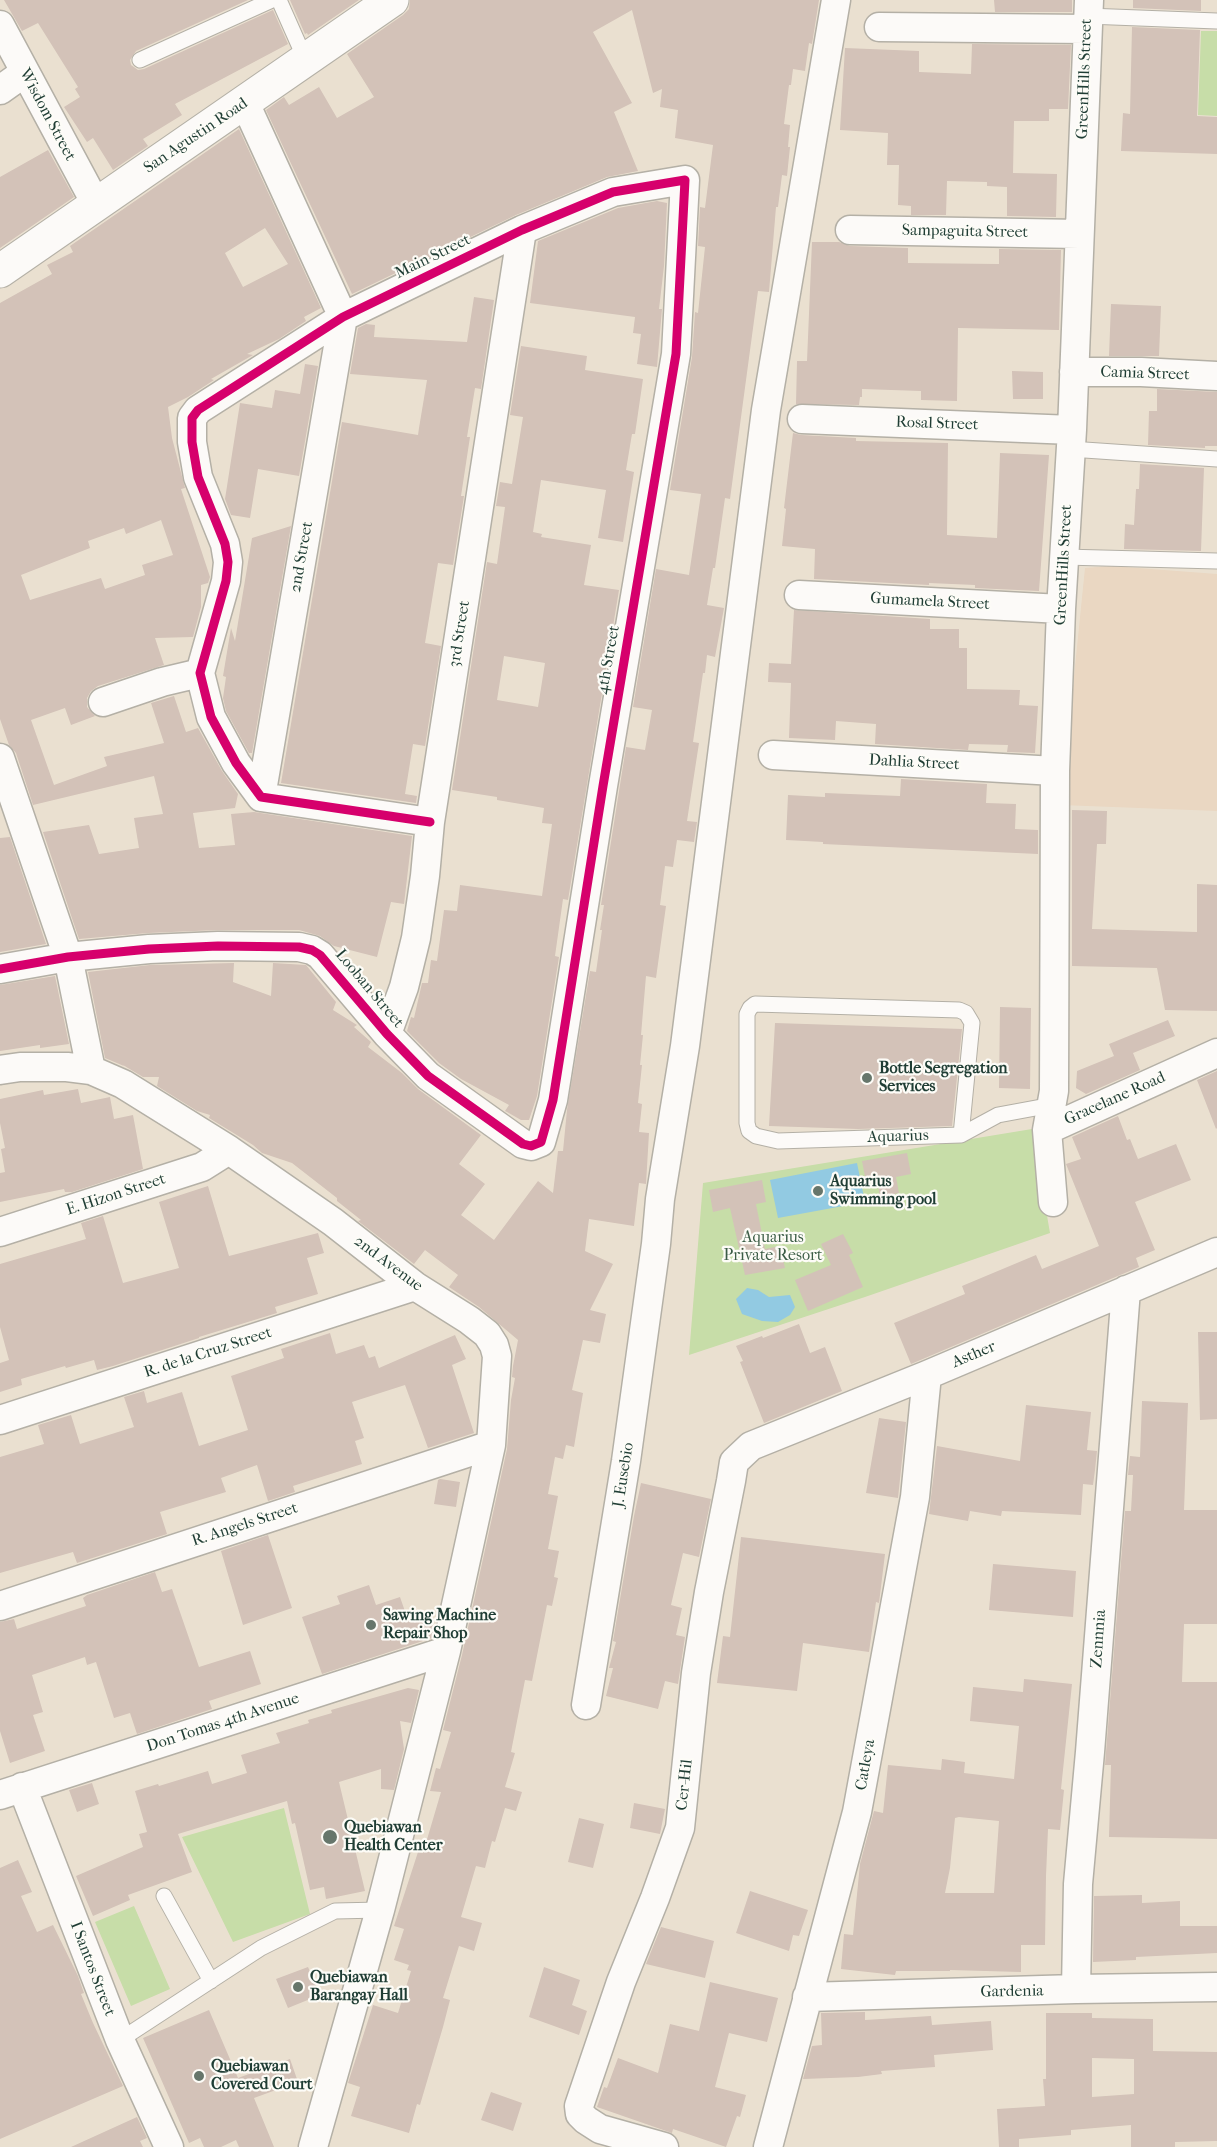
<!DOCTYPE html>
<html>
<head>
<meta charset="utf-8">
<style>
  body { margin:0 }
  canvas { display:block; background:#eae0d0 }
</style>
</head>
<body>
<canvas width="1217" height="2147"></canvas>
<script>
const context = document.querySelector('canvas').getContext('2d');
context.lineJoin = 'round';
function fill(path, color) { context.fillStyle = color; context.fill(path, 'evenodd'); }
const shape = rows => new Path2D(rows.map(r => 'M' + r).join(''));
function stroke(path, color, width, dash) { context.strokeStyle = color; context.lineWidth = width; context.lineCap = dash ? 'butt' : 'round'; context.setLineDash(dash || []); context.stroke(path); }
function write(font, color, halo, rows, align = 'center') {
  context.font = font + ' "IM FELL French Canon",serif'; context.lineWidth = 4.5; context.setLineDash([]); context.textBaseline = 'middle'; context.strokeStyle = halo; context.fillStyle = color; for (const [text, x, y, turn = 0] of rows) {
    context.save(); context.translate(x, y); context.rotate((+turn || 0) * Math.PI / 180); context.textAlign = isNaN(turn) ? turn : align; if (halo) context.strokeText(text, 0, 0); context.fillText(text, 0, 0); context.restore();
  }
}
const built = shape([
  [1111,566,1217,574,1217,811,1061,805,1085,568]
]);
const green = shape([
  [1201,31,1217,31,1217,116,1198,115],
  [1032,1129,1050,1233,865,1297,689,1355,703,1183],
  [284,1808,310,1914,233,1942,182,1837],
  [134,1906,170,1989,131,2006,95,1922]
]);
const water = shape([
  [857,1163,865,1202,778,1218,770,1180],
  [747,1288,758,1290,769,1297,790,1295,795,1307,790,1315,778,1322,762,1321,742,1314,736,1299]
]);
const building = shape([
  [4,0,248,0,136,51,130,60,131,65,138,70,144,69,273,10,288,44,175,104,182,115,143,139,148,146,113,170,93,138,87,142,64,107,80,97,75,89,78,87,38,23,22,31],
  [290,0,359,0,308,35,307,33,305,34],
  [410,0,819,0,812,44,809,43,805,71,793,69,791,85,789,85,784,124,790,125,788,147,790,147,787,176,782,175,778,207,776,207,769,292,758,291,730,499,725,498,715,568,713,568,707,605,724,608,715,657,707,655,705,673,703,673,693,742,699,743,687,821,697,822,694,842,677,840,673,867,665,866,660,905,666,906,656,978,646,976,641,1035,643,1035,640,1065,642,1065,638,1103,642,1104,639,1132,649,1133,646,1184,639,1183,634,1226,589,1219,585,1251,613,1264,590,1310,606,1314,600,1343,583,1340,572,1390,583,1393,574,1447,566,1445,563,1459,555,1457,548,1494,558,1496,548,1549,559,1551,554,1577,558,1578,552,1606,547,1605,532,1681,525,1680,511,1752,515,1753,505,1787,522,1792,516,1811,505,1808,495,1842,492,1841,485,1868,476,1866,461,1917,482,1923,474,1951,459,1946,443,1998,450,2000,443,2027,420,2105,417,2104,409,2133,351,2116,360,2087,348,2083,373,2005,398,2013,411,1971,407,1970,409,1965,394,1960,404,1929,394,1926,418,1852,423,1853,441,1792,430,1791,436,1768,440,1769,451,1732,443,1730,462,1655,507,1449,511,1400,515,1378,512,1377,513,1366,518,1340,479,1307,449,1287,458,1275,425,1250,414,1264,358,1221,361,1220,337,1201,337,1198,292,1163,262,1153,253,1145,209,1118,210,1115,197,1111,157,1086,159,1077,143,1077,123,1065,124,1066,105,1058,88,972,150,965,234,963,233,982,271,996,273,963,306,965,336,1002,333,1010,357,1025,354,1027,371,1042,368,1047,402,1073,418,1089,481,1135,459,1164,485,1184,461,1215,494,1240,538,1181,553,1193,558,1151,563,1151,567,1110,590,971,596,972,602,930,600,930,604,905,601,905,626,747,645,750,652,710,633,707,656,569,689,575,701,494,670,490,692,357,695,312,698,313,705,247,698,246,700,207,705,208,713,145,675,138,678,110,660,107,662,89,653,93,632,10,593,32,632,103,614,112,638,171,607,177,516,215,352,294,266,110,284,97,289,105,319,87,337,118,374,97,347,54,403,15,409,9],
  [994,0,1072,0,1072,12,995,12],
  [1133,0,1201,0,1201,11,1133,8],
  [1132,27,1200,30,1197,116,1217,117,1217,154,1121,151,1123,113,1130,114],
  [972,44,1071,45,1068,109,1049,109,1049,121,1014,121,1013,173,1057,174,1056,217,1007,216,1007,187,987,186,987,182,947,181,946,215,911,215,911,206,898,205,899,165,887,165,888,133,840,130,845,48,919,51,919,72,971,74],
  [239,129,321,308,304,317,306,321,279,339,247,354,253,355,211,379,214,380,188,397,168,407,172,438,185,488,181,489,210,577,208,583,201,585,201,607,193,637,155,638,164,665,98,686,91,691,87,698,87,707,95,716,71,725,65,708,31,720,54,785,107,766,104,757,164,743,151,703,174,696,186,732,198,728,222,771,238,794,235,808,193,813,199,848,235,845,231,814,254,812,412,836,404,904,391,902,377,957,334,946,320,936,299,930,217,930,148,933,79,939,43,832,89,825,99,854,139,848,134,818,163,814,154,776,33,805,16,753,9,745,0,719,0,303,52,274,47,265,73,252,70,246],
  [265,228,288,264,243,287,225,253],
  [161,520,173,555,142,565,145,575,105,589,101,578,30,600,21,575,90,548,88,541,124,528,126,534],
  [48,150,74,197,0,248,0,177],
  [657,201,667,203,664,266,659,309,662,309,657,367,637,364,641,334,633,333,635,317,530,303,538,241,618,208],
  [812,242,839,242,850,246,908,248,908,263,999,264,999,249,1061,250,1059,330,958,328,957,401,921,400,921,391,862,389,862,397,860,397,859,405,796,404,797,361,807,361],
  [474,297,494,300,481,389,475,388,467,437,470,437,461,496,464,496,453,565,438,563,425,643,441,646,425,746,413,744,405,794,417,796,416,803,281,783,342,422,418,435,419,428,427,380,350,374,358,328,366,324,375,325,374,337,467,342],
  [1111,304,1161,306,1159,356,1109,356],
  [521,346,587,356,585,370,643,379,635,434,632,434,626,470,634,472,623,542,598,538,606,490,541,480,533,532,542,534,541,537,591,545,584,585,619,590,568,900,563,899,555,956,559,957,537,1096,529,1120,521,1120,507,1112,505,1111,509,1105,461,1079,439,1063,407,1031,411,1017,414,1018,422,983,428,983,431,960,437,961,444,910,457,911,460,885,542,896,552,824,542,823,544,808,497,800,497,797,452,790,487,562,497,564,505,507,496,506,500,482,512,484,523,417,510,415],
  [504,656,545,663,538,707,497,700],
  [305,364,318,366,299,476,258,469,250,518,231,515,225,499,240,403,272,408,275,390,300,394],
  [1012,371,1043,372,1043,399,1013,399],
  [1157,389,1217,392,1217,446,1205,446,1205,448,1148,445,1149,411,1157,411],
  [793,433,801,435,856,438,856,441,948,443,947,535,997,538,1000,453,1049,455,1039,591,975,588,975,585,929,583,929,585,814,579,815,549,782,546,786,509,784,508],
  [1140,464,1204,468,1201,551,1124,549,1125,524,1134,525,1136,489,1139,489],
  [291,526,252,753,249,753,226,711,223,698,226,677,223,676,231,628,235,641,252,538],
  [794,610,930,619,930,629,959,629,959,648,967,648,967,689,1020,690,1019,705,1038,706,1035,753,1007,752,1008,745,969,744,968,750,875,744,876,724,836,721,835,740,789,738,791,683,768,682,769,663,791,664],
  [901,779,987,784,986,803,1016,804,1015,829,1038,830,1038,854,823,844,823,842,786,840,788,795,825,797,825,793,900,796],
  [1072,810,1107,811,1106,844,1097,844,1092,929,1197,932,1197,884,1217,885,1217,1011,1165,1010,1157,968,1072,966],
  [10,837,46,944,0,952,0,838],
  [55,976,69,1044,40,1048,40,1045,0,1051,0,985],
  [1000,1007,1031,1008,1030,1089,999,1088],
  [1168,1020,1175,1036,1133,1053,1140,1070,1086,1094,1076,1088,1077,1071,1114,1056,1109,1044],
  [775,1023,962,1029,952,1126,858,1129,769,1126],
  [1217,1071,1217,1128,1216,1129,1197,1080],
  [78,1089,81,1103,110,1097,114,1119,133,1115,143,1169,72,1192,65,1192,64,1189,0,1202,0,1173,5,1172,1,1149,5,1148,0,1123,0,1099,43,1090,44,1095],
  [1118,1116,1127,1140,1130,1139,1138,1159,1176,1144,1191,1180,1135,1202,1155,1250,1136,1258,1139,1267,911,1364,894,1323,965,1294,962,1286,1036,1255,1042,1269,1099,1246,1066,1164,1081,1159,1072,1137],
  [907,1153,911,1174,896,1177,899,1193,880,1197,877,1180,866,1182,862,1161],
  [762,1180,766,1202,756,1204,765,1249,780,1246,785,1268,745,1275,730,1208,713,1212,709,1190],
  [208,1186,229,1256,318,1233,324,1253,307,1258,318,1294,275,1307,277,1313,199,1337,199,1338,113,1366,97,1370,94,1360,66,1368,65,1366,21,1379,22,1385,0,1392,0,1363,9,1360,0,1327,0,1264,86,1239,81,1223,103,1216,123,1283,179,1268,159,1202],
  [843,1234,853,1253,849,1255,863,1287,808,1311,795,1280,831,1265,821,1244],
  [799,1324,810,1353,825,1347,842,1391,764,1423,740,1362,743,1361,736,1346,762,1336,763,1338],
  [1198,1332,1217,1332,1217,1419,1200,1420],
  [330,1333,336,1354,364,1345,369,1358,375,1356,379,1368,455,1335,466,1359,452,1365,474,1433,428,1448,405,1385,352,1402,364,1438,355,1441,362,1464,293,1486,295,1492,268,1501,257,1465,221,1478,226,1492,160,1512,167,1534,77,1563,73,1552,0,1573,0,1457,44,1444,38,1425,71,1415,80,1444,134,1427,124,1397,144,1391,147,1403,182,1392,199,1446,248,1430,231,1376,284,1358,281,1349],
  [1142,1401,1188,1403,1184,1510,1217,1510,1217,1624,1184,1624,1182,1682,1217,1682,1217,1839,1109,1837,1111,1765,1105,1765,1125,1511,1131,1511,1133,1475,1128,1475,1130,1456,1140,1457],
  [1026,1405,1091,1412,1087,1450,1097,1451,1095,1470,1093,1485,1083,1484,1081,1515,1002,1511,1001,1516,970,1511,968,1521,929,1514,937,1446,1020,1461],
  [879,1418,906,1422,898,1498,866,1493],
  [440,1479,460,1482,456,1507,434,1504,438,1480],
  [641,1483,711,1499,699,1557,683,1553,671,1605,682,1608,676,1635,685,1637,678,1684,665,1681,658,1709,606,1696,613,1668,609,1668,616,1642,613,1641,634,1516],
  [268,1535,292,1608,243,1625,221,1551],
  [741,1537,885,1554,879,1603,876,1602,869,1652,803,1643,797,1691,717,1683,723,1636,730,1637],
  [993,1564,1076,1571,1073,1617,989,1610],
  [155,1572,162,1592,172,1589,199,1667,250,1651,261,1684,209,1701,212,1709,137,1734,130,1713,114,1718,96,1662,87,1665,85,1657,32,1675,43,1712,33,1715,45,1751,10,1763,0,1731,0,1622,14,1619,17,1629,86,1606,83,1598,87,1595],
  [369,1585,376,1605,400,1597,408,1620,429,1614,434,1630,432,1638,322,1674,302,1617,340,1604,337,1596],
  [1024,1679,1072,1684,1061,1789,1064,1790,1060,1830,1048,1829,1046,1876,1045,1945,1021,1945,1021,1972,950,1970,950,1971,896,1971,895,1975,841,1969,844,1934,853,1935,860,1864,874,1811,883,1813,888,1765,941,1770,942,1759,965,1762,964,1773,1014,1779,1019,1726,970,1721,973,1687,1023,1692],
  [959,1817,999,1821,994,1893,945,1893,950,1868,955,1818],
  [408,1688,419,1690,411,1723,400,1721,404,1749,394,1790,381,1789,381,1769,339,1782,365,1891,326,1899,324,1887,310,1890,295,1823,292,1824,287,1801,178,1834,192,1872,128,1895,130,1900,93,1916,76,1876,143,1847,139,1834,147,1832,135,1791,158,1784,159,1786,208,1771,212,1784,247,1773,241,1755,280,1743,276,1733,309,1723,308,1720,332,1713,331,1710],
  [92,1783,99,1804,77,1812,69,1790],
  [634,1803,665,1809,660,1834,630,1828],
  [579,1818,604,1824,593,1868,568,1862],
  [18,1860,32,1892,21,1896,37,1932,53,1925,78,1976,84,1993,81,1994,93,2023,123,2086,0,2139,0,1868],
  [750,1891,808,1910,799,1936,793,1935,789,1951,736,1933],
  [1142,1895,1142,1903,1180,1901,1180,1926,1217,1926,1217,1953,1136,1957,1136,1960,1093,1962,1094,1896],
  [661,1927,714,1941,705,1978,646,1964],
  [308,1967,320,1995,288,2008,276,1979],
  [544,1967,580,1980,572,2005,587,2011,579,2035,529,2017],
  [710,1982,778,1998,767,2042,729,2033,715,2087,746,2095,740,2117,737,2116,726,2147,673,2129,672,2133,597,2107,604,2087,607,2088,618,2058,658,2073,670,2024,699,2031],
  [209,2010,238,2078,290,2059,298,2082,254,2098,274,2147,239,2147,236,2140,221,2147,204,2147,200,2138,189,2143,143,2038],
  [865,2012,865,2020,931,2016,932,2025,991,2021,993,2050,934,2055,935,2067,881,2071,882,2074,858,2077,803,2079,812,2046,822,2045,821,2013],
  [1046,2013,1092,2013,1092,2018,1153,2019,1153,2051,1217,2052,1217,2141,1175,2142,1175,2147,1131,2147,1131,2125,1071,2130,1071,2135,1019,2139,1019,2147,999,2147,997,2109,1045,2106,1043,2079,1046,2079],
  [1092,2058,1134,2059,1134,2094,1092,2097],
  [491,2092,522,2103,513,2131,481,2120],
  [137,2117,147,2138,140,2141,143,2147,71,2147]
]);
const lane = shape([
  [279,0,306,61],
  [1087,16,1217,21],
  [140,60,272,0],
  [1070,449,1217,459],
  [1064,557,1217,561],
  [961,1135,972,1023,966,1013,959,1010,755,1004,750,1008,747,1014,747,1123,749,1131,756,1136,778,1141,961,1135,998,1115,1052,1105],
  [164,1896,211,1981],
  [120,2040,261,1948,335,1911,380,1910]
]);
const street = shape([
  [0,25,96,204],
  [879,27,1087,29],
  [0,90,24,73],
  [245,103,343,317,261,797],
  [850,230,1079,234],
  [1074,372,1141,372,1217,376],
  [802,419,1072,430],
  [799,595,1061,609],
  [103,702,162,682,200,673],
  [773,755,1055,771],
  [0,758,68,957,91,1070],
  [0,969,68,957,149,949,218,946,299,947,312,950,320,955,387,1034,428,1076,523,1144,531,1146,541,1142,553,1100,603,786,676,354,685,180,613,192,522,230,343,317,198,410,192,418,192,442,198,477,225,544,228,562,226,581,200,673,211,717,236,763,261,797,430,822],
  [387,1034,404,987,416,938,425,876,430,822,522,230],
  [0,1070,20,1067,67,1067,91,1070,123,1084,229,1150,333,1222,415,1286,469,1320,487,1334,494,1345,497,1356,491,1445,446,1651,380,1910,313,2147],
  [1047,1130,1217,1053],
  [1053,1202,1047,1130,1054,1091,1055,771,1061,609,1072,430,1089,0],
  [0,1232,202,1167,229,1150],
  [0,1420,415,1286],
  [0,1606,491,1445],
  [586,1705,626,1461,656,1244,660,1199,685,1046,766,410,836,0],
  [22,1787,120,2040,169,2147],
  [0,1795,446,1651],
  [1076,1989,1078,1884,1090,1752,1126,1290],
  [807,1997,1076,1989,1217,1987],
  [664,2147,600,2129,586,2120,580,2114,579,2106,621,1982,655,1898,680,1828,696,1673,709,1592,731,1481,734,1462,751,1446,927,1375,1217,1252],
  [768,2147,857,1812,915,1497,927,1375]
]);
const secondary = shape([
  [0,271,392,0]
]);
const cycleway = shape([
  [0,969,68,957,149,949,218,946,299,947,312,950,320,955,387,1034,428,1076,523,1144,531,1146,541,1142,553,1100,603,786,676,354,685,180,613,192,522,230,343,317,198,410,192,418,192,442,198,477,225,544,228,562,226,581,200,673,211,717,236,763,261,797,430,822]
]);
const markers = [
  [867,1078,6,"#66766b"],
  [818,1191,6,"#66766b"],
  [371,1625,6,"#66766b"],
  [330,1837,8,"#66766b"],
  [298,1987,6,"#66766b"],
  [199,2076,6,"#66766b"]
];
const streetNames = [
  ["GreenHills Street",1085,79,-88],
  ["Wisdom Street",47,115,62],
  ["San Agustin Road",196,136,-34],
  ["Sampaguita Street",965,232,1],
  ["Main Street",433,257,-26],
  ["Camia Street",1145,374,2],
  ["Rosal Street",937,424,2],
  ["2nd Street",302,557,-80],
  ["GreenHills Street",1064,565,-87],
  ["Gumamela Street",930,602,3],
  ["3rd Street",460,634,-81],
  ["4th Street",609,660,-80],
  ["Dahlia Street",914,763,3],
  ["Looban Street",369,989,50],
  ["Gracelane Road",1115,1099,-24],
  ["Aquarius",898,1137,-2],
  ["E. Hizon Street",116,1195,-18],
  ["2nd Avenue",388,1264,37],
  ["R. de la Cruz Street",208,1353,-18],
  ["Asther",974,1355,-23],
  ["J. Eusebio",624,1475,-81],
  ["R. Angels Street",245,1525,-18],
  ["Zennnia",1099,1639,-86],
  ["Don Tomas 4th Avenue",223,1723,-18],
  ["Catleya",866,1765,-80],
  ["Cer-Hil",685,1785,-84],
  ["I Santos Street",92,1969,69],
  ["Gardenia",1012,1992,-1]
];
const poiNames = [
  ["Bottle Segregation",879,1069],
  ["Services",879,1087],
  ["Aquarius",830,1182],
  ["Swimming pool",830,1200],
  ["Sawing Machine",383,1616],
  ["Repair Shop",383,1634],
  ["Quebiawan",344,1828],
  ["Health Center",344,1846],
  ["Quebiawan",310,1978],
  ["Barangay Hall",310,1996],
  ["Quebiawan",211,2067],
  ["Covered Court",211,2085]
];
const parkNames = [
  ["Aquarius",773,1238],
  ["Private Resort",773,1256]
];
fill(built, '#ead7c2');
fill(green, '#c7dda8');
fill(water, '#92cae2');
fill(building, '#d3c2b8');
stroke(lane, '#b4b0a6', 17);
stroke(street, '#b4b0a6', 31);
stroke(secondary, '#b4b0a6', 35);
stroke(lane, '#fcfaf8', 15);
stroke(street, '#fcfaf8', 28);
stroke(secondary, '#fcfaf8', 33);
stroke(cycleway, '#d6006c', 9);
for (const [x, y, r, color] of markers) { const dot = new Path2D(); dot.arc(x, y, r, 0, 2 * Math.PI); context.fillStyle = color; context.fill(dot); stroke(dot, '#fdfcf7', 2); }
write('16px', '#1f3d34', '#fdfcf7', streetNames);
write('bold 16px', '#1f3d34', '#fdfcf7', poiNames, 'left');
write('16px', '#3b5c45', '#fdfcf7', parkNames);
</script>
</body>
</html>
